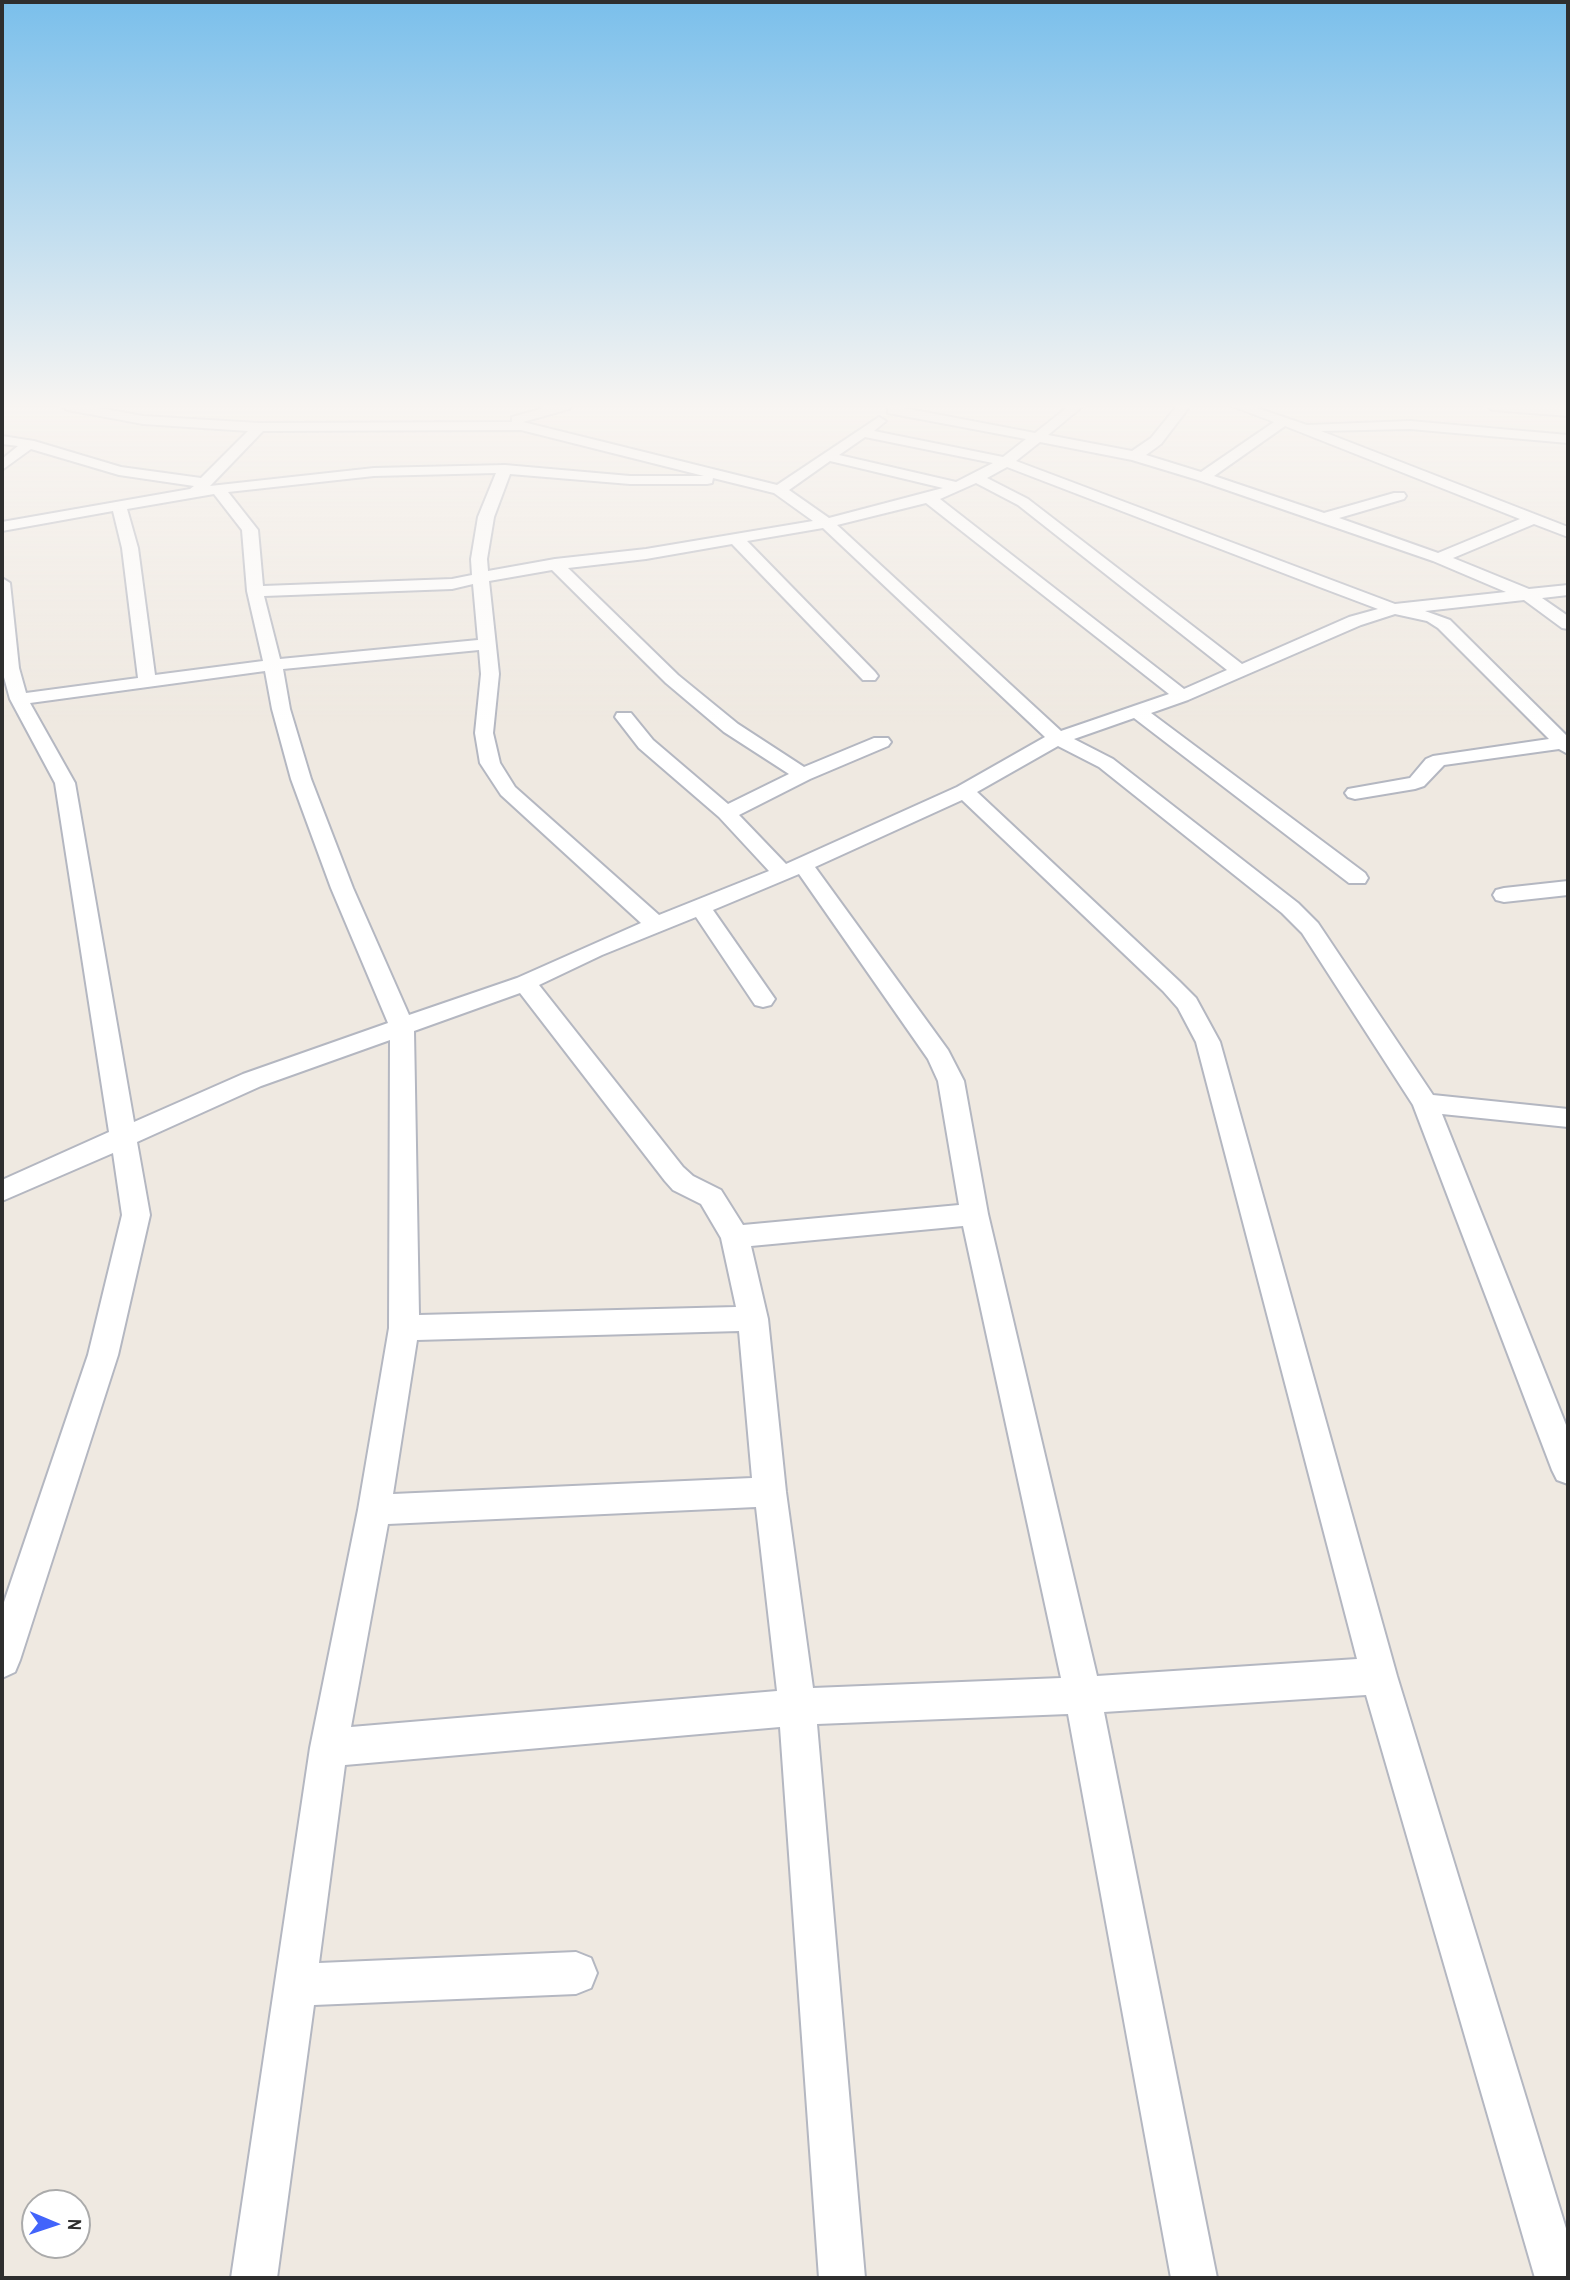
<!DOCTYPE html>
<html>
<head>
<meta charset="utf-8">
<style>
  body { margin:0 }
  #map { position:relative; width:1570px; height:2280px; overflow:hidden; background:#efe9e1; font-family:"Archivo Narrow",sans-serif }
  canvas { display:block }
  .frame { position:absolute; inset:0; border:4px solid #2e2e2e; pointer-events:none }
  .north { position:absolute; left:21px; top:2189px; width:70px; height:70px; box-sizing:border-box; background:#fff; border:2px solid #ababab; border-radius:50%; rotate:92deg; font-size:19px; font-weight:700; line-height:28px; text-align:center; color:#2e2e2e }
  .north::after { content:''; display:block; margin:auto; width:24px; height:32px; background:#4264fb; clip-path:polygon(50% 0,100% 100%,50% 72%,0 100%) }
</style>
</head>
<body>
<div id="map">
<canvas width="1570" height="2280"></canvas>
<div class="frame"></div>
<div class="north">N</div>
</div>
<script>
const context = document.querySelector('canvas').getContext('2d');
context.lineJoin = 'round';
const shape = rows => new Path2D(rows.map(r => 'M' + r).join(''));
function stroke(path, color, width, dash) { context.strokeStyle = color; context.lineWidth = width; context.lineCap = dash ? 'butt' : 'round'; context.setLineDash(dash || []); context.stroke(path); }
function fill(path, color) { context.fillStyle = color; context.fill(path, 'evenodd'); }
const street = shape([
  [61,406,88,406,143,416,259,423,512,422,512,417,551,406,570,406,569,409,523,422,777,485,879,417,886,421,874,431,1003,457,1026,439,888,413,888,407,893,406,1035,433,1069,406,1083,406,1048,435,1132,451,1151,438,1177,406,1190,406,1161,444,1146,455,1201,472,1274,422,1232,406,1251,406,1307,425,1410,421,1568,435,1568,443,1410,429,1321,431,1568,527,1568,537,1534,524,1453,558,1529,589,1568,585,1568,595,1542,598,1568,616,1568,629,1562,628,1524,600,1425,611,1450,620,1568,737,1568,754,1559,749,1444,765,1424,786,1415,789,1355,799,1348,797,1345,793,1348,789,1410,778,1426,759,1433,756,1549,739,1438,628,1427,621,1395,614,1361,625,1188,700,1151,713,1365,873,1368,878,1365,883,1349,883,1134,718,1074,739,1113,759,1298,903,1318,923,1433,1095,1568,1109,1568,1127,1442,1114,1568,1430,1568,1484,1557,1480,1552,1470,1413,1105,1302,933,1282,913,1099,767,1058,746,977,792,1179,981,1196,998,1220,1042,1397,1676,1568,2235,1568,2278,1535,2278,1366,1695,1104,1712,1217,2278,1171,2278,1068,1714,817,1724,865,2278,819,2278,780,1727,345,1765,319,1963,576,1952,591,1958,597,1973,591,1988,576,1994,314,2005,277,2278,231,2278,310,1748,358,1510,389,1328,390,1040,261,1086,137,1142,150,1215,118,1355,20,1660,15,1672,2,1678,2,1608,88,1355,122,1215,113,1153,2,1201,2,1180,109,1132,55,783,10,699,2,670,2,578,10,583,19,668,26,693,138,678,122,548,113,511,2,531,2,522,190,489,194,486,119,475,31,449,2,470,2,459,18,446,2,444,2,436,34,441,121,467,201,478,248,431,143,424,68,410,61,406],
  [1285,426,1520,519,1438,553,1339,518,1404,499,1406,496,1404,493,1394,493,1324,513,1214,476,1285,426],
  [521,430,704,476,630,476,505,465,374,468,210,486,263,431,521,430],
  [865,437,993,463,956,482,839,455,865,437],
  [1040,442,1132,460,1198,480,1433,561,1506,592,1395,604,1016,461,1040,442],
  [830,461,943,488,829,518,789,490,830,461],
  [1007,467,1317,586,1378,609,1349,617,1242,664,1028,499,987,478,1007,467],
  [496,473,478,517,471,559,472,575,452,579,263,586,258,530,228,492,374,476,496,473],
  [510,474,630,484,707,484,712,483,713,478,774,493,813,521,646,549,555,559,488,571,487,559,494,517,510,474],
  [976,483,1018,505,1227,670,1184,689,940,499,976,483],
  [214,494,242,530,247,591,263,661,155,675,138,548,127,509,214,494],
  [926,503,1169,694,1061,731,837,525,926,503],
  [823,528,1045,737,957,787,786,864,739,815,810,779,888,746,891,742,888,738,874,738,804,767,738,724,678,675,568,568,646,559,732,544,863,680,875,680,878,676,875,672,747,541,823,528],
  [552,570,666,683,724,732,789,774,728,804,653,740,631,713,617,713,615,717,639,748,719,817,769,871,659,915,515,787,500,763,493,733,499,674,489,581,552,570],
  [473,584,478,640,280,659,264,596,452,589,473,584],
  [479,650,481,674,475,733,480,763,501,795,641,923,517,978,409,1015,353,888,311,779,290,709,283,669,479,650],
  [265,671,272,709,291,779,331,888,388,1023,243,1074,134,1122,75,783,30,703,265,671],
  [962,800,1163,991,1178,1008,1196,1042,1357,1659,1097,1676,988,1214,964,1081,948,1050,815,867,962,800],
  [799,874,928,1059,938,1081,959,1205,743,1225,721,1190,693,1176,683,1167,539,985,602,955,696,917,755,1005,763,1007,771,1005,775,999,713,910,799,874],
  [520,993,665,1181,673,1190,701,1204,721,1238,736,1307,419,1315,414,1031,520,993],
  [963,1226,1061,1678,813,1688,786,1492,768,1319,751,1246,963,1226],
  [739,1331,752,1478,393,1494,417,1340,739,1331],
  [756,1507,777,1691,351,1727,388,1524,756,1507],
  [1486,406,1568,408,1568,416,1493,410,1486,406],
  [1568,881,1568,895,1504,902,1496,900,1493,895,1496,890,1504,888,1568,881]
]);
stroke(street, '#b4b7c1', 4);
fill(street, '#fff');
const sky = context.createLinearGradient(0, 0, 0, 725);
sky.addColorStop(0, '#7abfeb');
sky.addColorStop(0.56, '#f8f5f2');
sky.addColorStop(1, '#f8f5f200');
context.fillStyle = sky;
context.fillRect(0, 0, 1570, 725);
</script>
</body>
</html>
